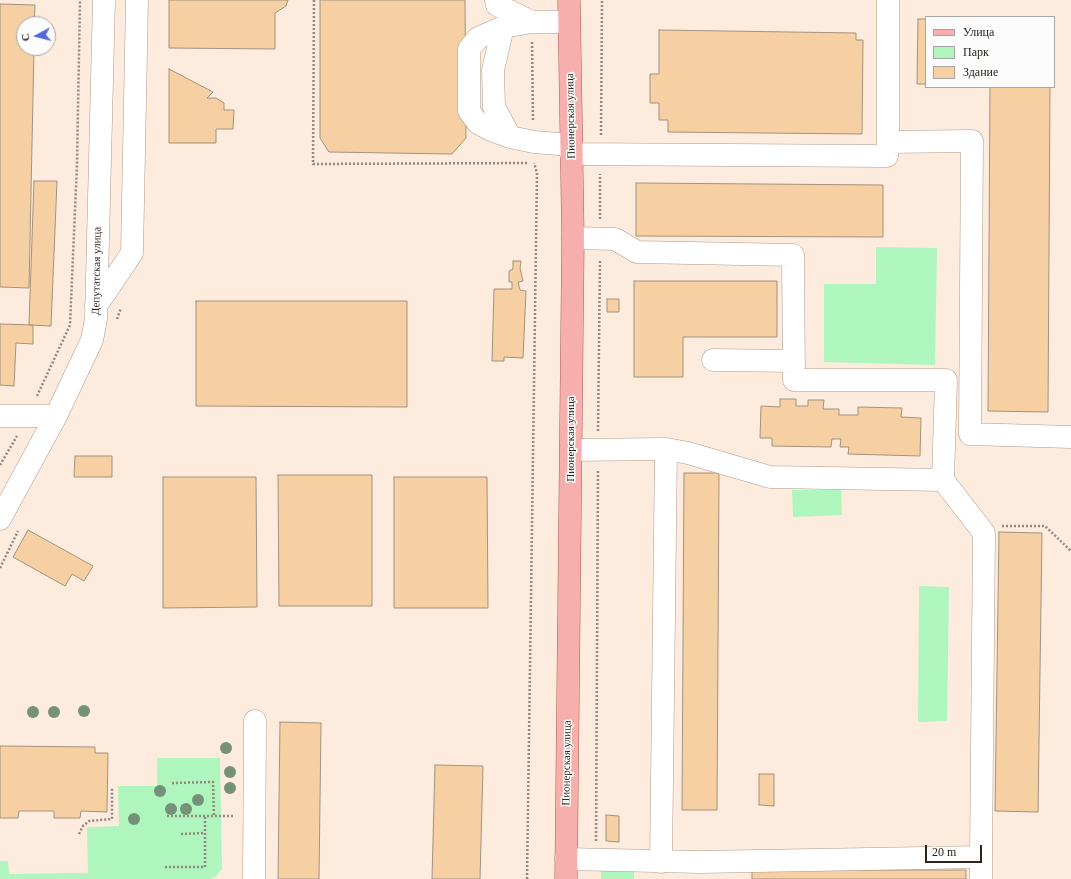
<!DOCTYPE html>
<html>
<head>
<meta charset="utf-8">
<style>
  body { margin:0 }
  #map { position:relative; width:1071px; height:879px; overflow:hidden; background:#fdecde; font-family:Georgia,serif }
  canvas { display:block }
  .legend { position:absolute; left:925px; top:16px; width:130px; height:72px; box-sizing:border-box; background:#fcfcfc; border:1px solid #a8a5a3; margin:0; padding:5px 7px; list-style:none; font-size:12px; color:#2b231d }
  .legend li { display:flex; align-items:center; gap:8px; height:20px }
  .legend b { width:20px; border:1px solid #a8a5a3 }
  .north { position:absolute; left:16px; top:16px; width:40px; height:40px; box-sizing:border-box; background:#fcfcfc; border:1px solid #a8a5a3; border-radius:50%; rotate:263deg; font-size:11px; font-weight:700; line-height:16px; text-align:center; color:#2b231d }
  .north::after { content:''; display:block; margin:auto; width:14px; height:18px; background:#5466dc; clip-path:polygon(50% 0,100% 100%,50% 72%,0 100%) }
  .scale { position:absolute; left:925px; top:845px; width:57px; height:18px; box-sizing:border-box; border:2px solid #2b231d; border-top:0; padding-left:5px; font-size:12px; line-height:14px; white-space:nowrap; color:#2b231d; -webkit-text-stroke:3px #fcfcfc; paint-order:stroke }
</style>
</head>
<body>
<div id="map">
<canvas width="1071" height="879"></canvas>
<ul class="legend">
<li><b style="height:5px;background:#f6afac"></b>Улица</li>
<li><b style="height:11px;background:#aef5be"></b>Парк</li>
<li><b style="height:11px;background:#f6d0a3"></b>Здание</li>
</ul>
<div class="north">С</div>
<div class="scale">20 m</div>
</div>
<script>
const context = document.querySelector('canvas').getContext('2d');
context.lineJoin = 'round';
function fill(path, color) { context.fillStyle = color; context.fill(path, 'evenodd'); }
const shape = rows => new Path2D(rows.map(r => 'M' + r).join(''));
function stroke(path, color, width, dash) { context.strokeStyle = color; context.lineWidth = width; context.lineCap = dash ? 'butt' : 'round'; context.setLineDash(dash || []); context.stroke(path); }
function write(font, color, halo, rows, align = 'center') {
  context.font = font + ' Georgia,serif'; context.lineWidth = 3; context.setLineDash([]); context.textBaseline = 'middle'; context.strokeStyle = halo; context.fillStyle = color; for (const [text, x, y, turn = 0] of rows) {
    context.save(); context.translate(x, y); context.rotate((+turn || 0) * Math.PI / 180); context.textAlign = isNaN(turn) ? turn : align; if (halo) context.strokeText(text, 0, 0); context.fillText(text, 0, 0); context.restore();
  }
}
const green = shape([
  [876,247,937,248,935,365,824,362,824,284,876,284],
  [792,490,841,490,842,515,793,517],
  [919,586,949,587,947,721,918,722],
  [157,758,220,758,222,869,215,877,210,879,0,879,0,861,8,861,9,874,88,873,87,827,119,826,118,786,157,786],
  [601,871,634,871,634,879,601,879]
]);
const building = shape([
  [169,0,288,0,286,6,275,13,275,49,169,48,169,0],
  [320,0,465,0,466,138,452,154,329,152,320,138,320,0],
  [0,4,35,5,34,24,24,24,24,48,34,48,29,288,0,287,0,4],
  [918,19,926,19,926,84,917,84,918,19],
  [659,30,856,33,856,40,863,40,862,134,668,132,668,120,659,120,659,103,650,103,650,74,659,74,659,30],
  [169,69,213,92,207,98,216,98,224,103,224,110,234,110,233,129,216,129,216,143,169,143,169,69],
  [990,87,1050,87,1048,412,988,411,990,87],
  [34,181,57,181,51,326,29,325,34,181],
  [636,183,883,185,883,237,636,236,636,183],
  [513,261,521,261,520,268,523,281,518,282,520,290,526,291,523,358,504,357,504,361,492,361,494,289,512,289,512,282,509,282,509,271,513,269,513,261],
  [634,281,777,281,777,337,683,337,683,377,634,377,634,281],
  [607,299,619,299,619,312,607,312,607,299],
  [196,301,407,301,407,407,196,406,196,301],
  [0,324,33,325,33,344,16,343,14,386,0,385,0,324],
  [780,399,796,399,796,406,808,406,808,400,824,400,823,409,839,409,839,415,858,415,858,407,902,408,901,417,921,418,920,456,848,454,849,447,840,447,841,439,832,439,831,447,772,446,772,438,760,438,761,406,780,407,780,399],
  [75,456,112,456,112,477,74,477,75,456],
  [684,473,719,473,717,810,682,810,684,473],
  [278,475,372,475,372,606,279,606,278,475],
  [163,477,256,477,257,607,163,608,163,477],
  [394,477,487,477,488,608,394,608,394,477],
  [28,530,93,566,84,581,72,574,65,586,13,557,28,530],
  [999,532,1042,533,1038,812,995,811,999,532],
  [280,722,321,723,319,879,278,879,280,722],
  [0,746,95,747,95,753,108,753,107,812,81,811,80,818,54,818,54,811,19,811,18,818,0,818,0,746],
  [435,765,483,766,480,879,432,879,435,765],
  [759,774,774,774,774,806,759,805,759,774],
  [606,815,619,816,619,842,606,841,606,815],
  [752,870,966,870,966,879,752,879,752,870]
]);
const path = shape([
  [314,0,313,164,529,163],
  [532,42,533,121],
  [601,135,602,0],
  [600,219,600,174],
  [117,319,121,308],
  [37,396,70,325,77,164,80,0],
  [598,431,600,260],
  [0,465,17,436],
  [1002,526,1045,526,1071,551],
  [0,568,18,531],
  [172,783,213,782,214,816],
  [167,816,235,816],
  [79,834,83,826,89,821,112,819,112,787],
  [181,834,205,833],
  [596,841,598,470],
  [165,867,205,867,205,816],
  [527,879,537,173,534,163]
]);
const minor = shape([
  [496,0,497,5,532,22],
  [569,22,532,22,503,27,478,38,469,49,469,111,478,123,491,130,510,137,534,142,571,145],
  [503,27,493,70,494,107,510,137],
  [888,142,972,141,970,434,1071,437],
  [571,154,887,156,888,142,888,0],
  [96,306,132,253,137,0],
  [713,360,794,361],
  [0,416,56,416],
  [571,450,666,449,688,453,770,477,943,480,946,380,794,380,793,255,637,252,615,239,573,238],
  [0,519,56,416,92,340,96,319,104,0],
  [981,857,981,879],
  [566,859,700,862,981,857,984,533,943,480],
  [661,862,666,449],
  [254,879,255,721]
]);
const major = shape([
  [566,879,573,238,569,0]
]);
const trees = [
  [84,711],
  [33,712],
  [54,712],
  [226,748],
  [230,772],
  [230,788],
  [160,791],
  [198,800],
  [171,809],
  [186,809],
  [134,819]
];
const streetNames = [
  ["Пионерская улица",571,116,-91],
  ["Депутатская улица",97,271,-89],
  ["Пионерская улица",571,439,-90],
  ["Пионерская улица",567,763,-89]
];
fill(green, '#aef5be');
fill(building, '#f6d0a3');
stroke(building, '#a2927f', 1);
stroke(minor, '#ae9989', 23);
stroke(major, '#ab5c56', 23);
stroke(path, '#94877d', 2.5, [2, 2]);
stroke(minor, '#fff', 22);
stroke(major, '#f6afac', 22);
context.fillStyle = '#759276';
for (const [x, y] of trees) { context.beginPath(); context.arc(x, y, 6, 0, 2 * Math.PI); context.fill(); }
write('11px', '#2b231d', '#fcfcfc', streetNames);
</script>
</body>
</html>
